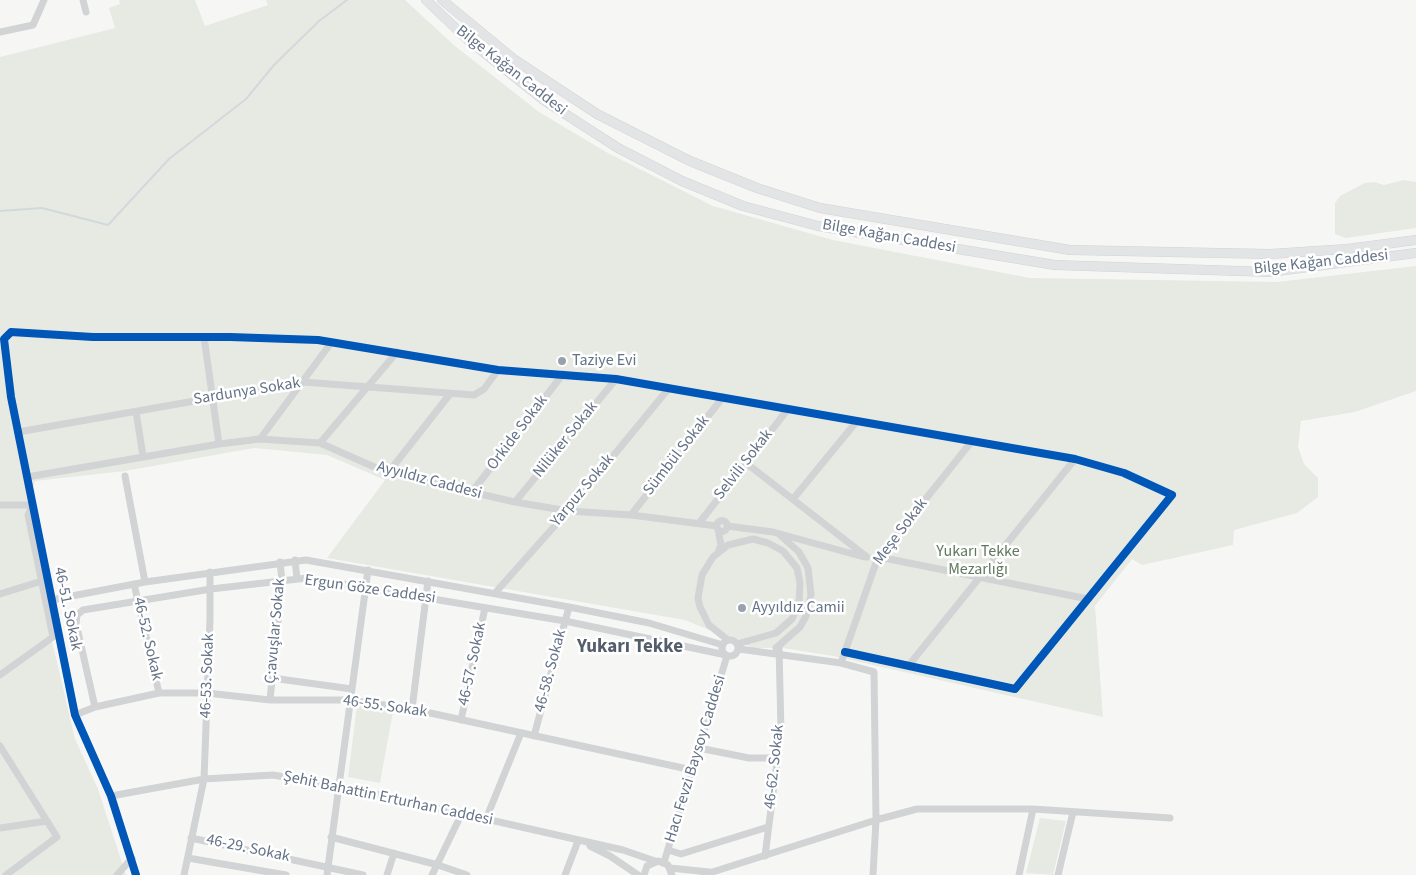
<!DOCTYPE html>
<html>
<head>
<meta charset="utf-8">
<style>
  body { margin:0 }
  canvas { display:block; background:#f6f7f5 }
</style>
</head>
<body>
<canvas width="1416" height="875"></canvas>
<script>
const context = document.querySelector('canvas').getContext('2d');
context.lineJoin = 'round';
function fill(path, color) { context.fillStyle = color; context.fill(path, 'evenodd'); }
const shape = rows => new Path2D(rows.map(r => 'M' + r).join(''));
function stroke(path, color, width, dash) { context.strokeStyle = color; context.lineWidth = width; context.lineCap = dash ? 'butt' : 'round'; context.setLineDash(dash || []); context.stroke(path); }
function write(font, color, halo, rows, align = 'center') {
  context.font = font + ' "Source Sans 3",sans-serif'; context.lineWidth = 5; context.setLineDash([]); context.textBaseline = 'middle'; context.strokeStyle = halo; context.fillStyle = color; for (const [text, x, y, turn = 0] of rows) {
    context.save(); context.translate(x, y); context.rotate((+turn || 0) * Math.PI / 180); context.textAlign = isNaN(turn) ? turn : align; if (halo) context.strokeText(text, 0, 0); context.fillText(text, 0, 0); context.restore();
  }
}
const green = shape([
  [119,0,195,0,205,26,268,5,266,0,405,0,455,46,539,112,606,152,713,206,833,240,1030,278,1277,282,1416,266,1416,391,1355,412,1301,421,1298,447,1304,464,1318,478,1318,497,1297,513,1234,530,1233,545,1142,565,1132,559,1095,606,1103,717,833,656,783,648,753,648,685,620,327,558,385,480,327,455,254,448,125,471,35,481,25,513,40,590,75,739,98,789,126,875,0,875,0,57,115,28,109,8,120,4],
  [1404,180,1416,182,1416,228,1346,238,1335,234,1335,203,1340,196,1365,183,1374,182,1384,185],
  [357,705,393,711,380,783,348,777],
  [1040,818,1066,821,1053,875,1026,873]
]);
const stream = shape([
  [0,211,42,208,108,225,169,159,246,99,274,65,319,21,347,0]
]);
const minor = shape([
  [83,0,86,12],
  [0,32,33,25,44,0],
  [204,337,219,444],
  [136,412,143,456],
  [18,432,303,382,474,395,484,389,498,370],
  [260,439,331,343],
  [320,443,397,352],
  [746,463,867,557],
  [388,473,450,394],
  [125,476,145,582],
  [27,477,219,444,260,439,320,443,388,473,515,502,568,511,631,515,717,526],
  [472,492,563,374],
  [793,499,857,421],
  [515,502,616,379],
  [0,505,32,505],
  [631,515,723,397],
  '716.5 526a5.5 5.5 0 1 1 11 0a5.5 5.5 0 1 1-11 0Z',
  [700,522,788,409],
  [727,526,773,532,864,557],
  [718,529,721,545,719,550],
  [879,557,1088,599],
  [295,560,297,579],
  [134,584,159,693],
  [495,593,568,511,669,388],
  [0,594,42,581],
  [51,600,145,582,306,560,569,607,649,623,723,645],
  '722 648a8 8 0 1 1 16 0a8 8 0 1 1-16 0Z',
  [728,640,709,625,700,607,698,598,702,575,713,557,728,545,753,539,768,543,783,551,797,568,800,583,799,603,792,619,776,633,737,644],
  [776,648,800,627,806,616,811,595,808,568,799,552,780,535],
  [739,649,841,663,874,672,876,820,873,875],
  [841,663,877,560,972,441],
  [909,665,1075,459],
  [0,675,53,637,28,515,32,505],
  [272,678,352,689],
  [270,700,282,581,280,562],
  [95,707,76,623,77,615,83,610,211,589,307,578,565,621,726,655],
  [412,709,428,581],
  [75,715,95,707,159,693,207,693,270,700,350,700,412,709,692,770],
  [461,720,485,608],
  [534,736,569,607],
  [0,746,47,821,0,828],
  [699,748,749,758,777,758],
  [111,796,204,779,210,620,210,572],
  [486,819,521,733],
  [331,837,438,865,467,875],
  [191,838,363,875],
  [590,846,610,856,638,875],
  [668,850,681,854,768,827],
  [765,856,781,731,779,647],
  [188,858,286,875],
  [664,862,727,656],
  [670,868,709,872],
  [6,875,57,837,47,821],
  [117,875,132,858],
  [136,875,111,796,75,715,11,397,4,339,11,332,93,337,230,337,318,340,498,370,616,379,1075,459,1124,473,1172,495,1015,689,845,652],
  [184,875,204,779,273,775,339,786,486,819,623,850,655,861],
  [327,875,368,570],
  [387,875,394,853],
  [432,875,462,813],
  [565,875,578,841],
  [644,875,647,866,658,861,668,865,672,875],
  [703,875,876,820,917,809,1033,809,1170,818],
  [1019,875,1033,809],
  [1058,875,1073,812]
]);
const major = shape([
  [426,0,467,39,545,101,618,148,682,181,743,206,818,226,1055,265,1270,272,1416,253],
  [442,0,515,60,597,114,690,161,757,188,820,208,1070,250,1270,254,1347,249,1416,240]
]);
const cycleway = shape([
  [136,875,111,796,75,715,11,397,4,339,11,332,93,337,230,337,318,340,498,370,616,379,1075,459,1124,473,1172,495,1015,689,845,652]
]);
const markers = [
  [562,361,5,"#98a1ae"],
  [742,608,5,"#98a1ae"]
];
const streetNames = [
  ["Bilge Kağan Caddesi",511,71,38],
  ["Bilge Kağan Caddesi",889,237,10],
  ["Bilge Kağan Caddesi",1321,263,-6],
  ["Sardunya Sokak",247,392,-9],
  ["Orkide Sokak",518,433,-53],
  ["Nilüker Sokak",566,440,-51],
  ["Sümbül Sokak",677,456,-52],
  ["Selvili Sokak",744,465,-52],
  ["Ayyıldız Caddesi",429,481,15],
  ["Yarpuz Sokak",583,491,-50],
  ["Meşe Sokak",901,532,-53],
  ["Ergun Göze Caddesi",370,590,8],
  ["46-51. Sokak",67,609,78],
  ["Ç:avuşlar Sokak",276,631,-85],
  ["46-52. Sokak",147,639,77],
  ["46-57. Sokak",473,664,-78],
  ["46-58. Sokak",551,671,-75],
  ["46-53. Sokak",208,676,-88],
  ["46-55. Sokak",385,707,8],
  ["Hacı Fevzi Baysoy Caddesi",696,759,-73],
  ["46-62. Sokak",775,767,-84],
  ["Şehit Bahattin Erturhan Caddesi",388,799,12],
  ["46-29. Sokak",248,849,12]
];
const poiNames = [
  ["Taziye Evi",572,361],
  ["Ayyıldız Camii",752,608]
];
const parkNames = [
  ["Yukarı Tekke",978,552],
  ["Mezarlığı",978,570]
];
const quarterNames = [
  ["Yukarı Tekke",630,648]
];
fill(green, '#e6eae3');
stroke(stream, '#d2d9dc', 2);
stroke(major, '#d2d4d4', 10);
stroke(minor, '#d2d3d4', 7);
stroke(major, '#e3e4e5', 9);
stroke(cycleway, '#0057b8', 8);
for (const [x, y, r, color] of markers) { const dot = new Path2D(); dot.arc(x, y, r, 0, 2 * Math.PI); context.fillStyle = color; context.fill(dot); stroke(dot, '#fff', 2); }
write('16px', '#657387', '#fff', streetNames);
write('16px', '#657387', '#fff', poiNames, 'left');
write('16px', '#627960', '#fff', parkNames);
write('bold 19px', '#535e6c', '#fff', quarterNames);
</script>
</body>
</html>
